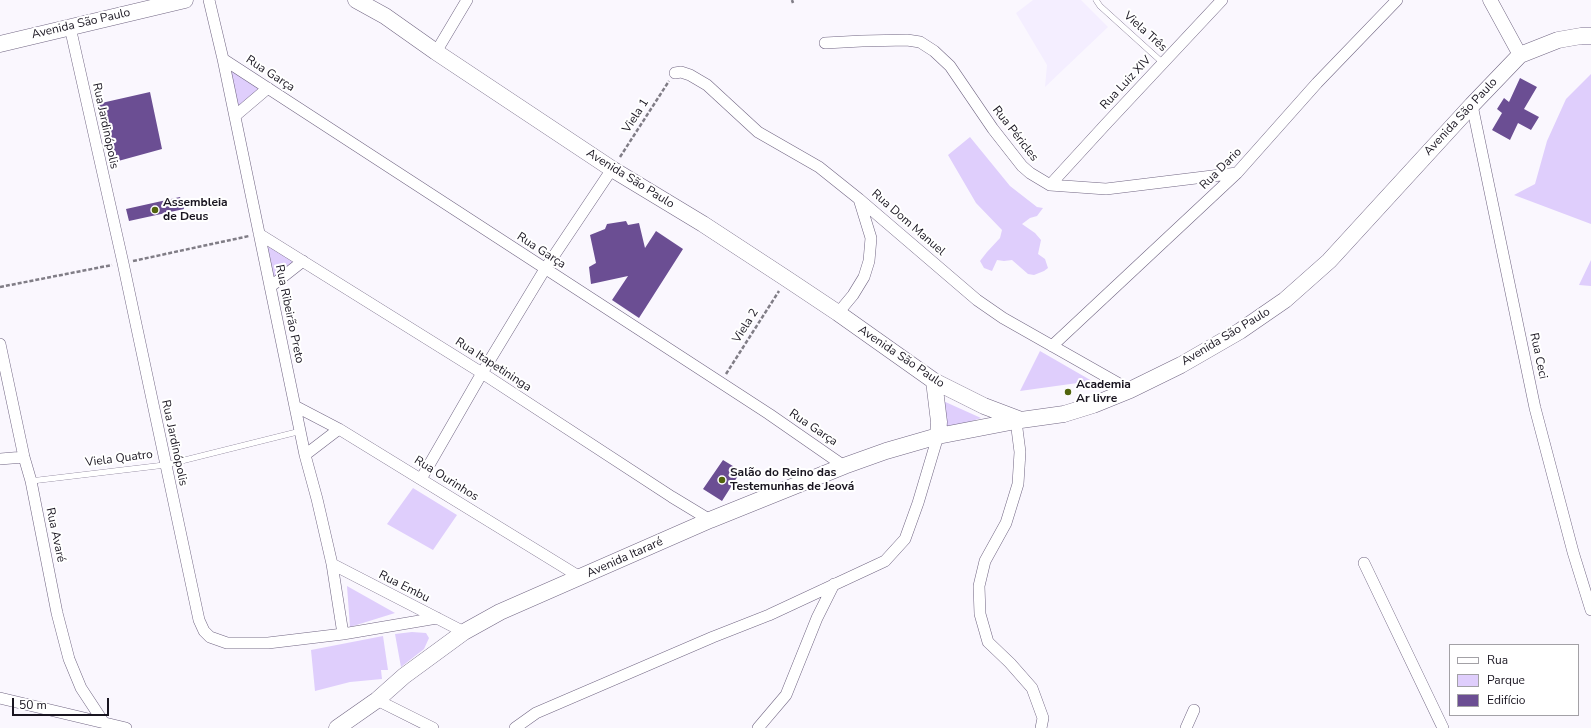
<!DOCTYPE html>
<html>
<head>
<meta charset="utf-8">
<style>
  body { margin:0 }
  #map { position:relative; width:1591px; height:728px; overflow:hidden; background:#faf7fe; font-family:"Nunito Sans",sans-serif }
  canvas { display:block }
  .legend { position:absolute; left:1449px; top:644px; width:130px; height:72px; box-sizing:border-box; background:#fff; border:1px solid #a3a1a6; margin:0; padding:5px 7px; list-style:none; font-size:12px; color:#191520 }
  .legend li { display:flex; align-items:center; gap:8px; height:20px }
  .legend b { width:20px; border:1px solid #a3a1a6 }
  .scale { position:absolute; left:12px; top:698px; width:97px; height:18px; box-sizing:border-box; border:2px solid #191520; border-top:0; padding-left:5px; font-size:12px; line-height:14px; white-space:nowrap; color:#191520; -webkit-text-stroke:3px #fff; paint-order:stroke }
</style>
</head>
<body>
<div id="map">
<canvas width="1591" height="728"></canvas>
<ul class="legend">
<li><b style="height:5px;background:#fff"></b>Rua</li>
<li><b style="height:11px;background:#dfcefc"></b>Parque</li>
<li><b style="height:11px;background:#6b4e93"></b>Edifício</li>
</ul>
<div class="scale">50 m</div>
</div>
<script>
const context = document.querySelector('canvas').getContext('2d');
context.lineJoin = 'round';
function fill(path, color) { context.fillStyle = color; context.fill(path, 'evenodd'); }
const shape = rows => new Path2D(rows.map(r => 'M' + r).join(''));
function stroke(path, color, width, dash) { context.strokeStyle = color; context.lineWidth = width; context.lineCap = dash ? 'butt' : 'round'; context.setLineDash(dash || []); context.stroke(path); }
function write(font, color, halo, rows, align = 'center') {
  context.font = font + ' "Nunito Sans",sans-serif'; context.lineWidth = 4; context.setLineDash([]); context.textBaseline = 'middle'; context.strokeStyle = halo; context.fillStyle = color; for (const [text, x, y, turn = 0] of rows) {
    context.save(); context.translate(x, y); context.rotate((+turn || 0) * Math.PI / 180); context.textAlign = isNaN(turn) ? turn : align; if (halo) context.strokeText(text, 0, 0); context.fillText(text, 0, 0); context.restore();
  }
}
const built = shape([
  [1033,0,1081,0,1108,27,1045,87,1047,65,1016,13]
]);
const green = shape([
  [229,67,265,89,236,112],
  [1591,74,1591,224,1514,195,1535,184,1547,141,1566,99],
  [970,137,1010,186,1037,207,1043,208,1037,216,1030,218,1022,224,1035,233,1041,240,1038,254,1045,259,1048,268,1044,271,1034,275,1028,274,1012,260,1004,261,997,260,992,271,984,268,980,261,987,252,1000,238,1002,230,976,203,948,155],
  [264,240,300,261,272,282],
  [1591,260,1591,286,1579,285],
  [1040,351,1092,381,1020,391],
  [941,400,981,418,946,430],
  [413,488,457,515,433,550,387,524],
  [347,586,395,613,350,627],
  [412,632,426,633,429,638,424,649,401,667,395,634],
  [383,636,388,670,381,670,382,679,350,682,315,691,311,650]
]);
const building = shape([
  [1520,78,1537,87,1524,109,1539,117,1531,130,1518,123,1510,140,1492,130,1502,113,1497,109,1504,98,1509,102],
  [150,92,162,149,111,163,97,104],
  [180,197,184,209,129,221,126,209],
  [626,221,628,225,639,223,645,248,656,231,683,249,639,318,612,300,628,276,591,284,589,267,596,263,590,235,605,229,607,224],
  [723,460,741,471,722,501,703,489]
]);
const path = shape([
  [792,0,793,3],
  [620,157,669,81],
  [133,261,249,236],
  [0,287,112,265],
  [726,374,779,291]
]);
const service = shape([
  [1096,0,1100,6,1163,63],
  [31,481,165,465,301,431]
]);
const minor = shape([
  [209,0,223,59,305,455,317,499,332,564,343,634],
  [70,27,123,263,199,620,204,631,210,637,227,643,268,643,343,634,437,618],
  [825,43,862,41,907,40,920,42,934,51,950,66,993,129,1022,166,1030,173,1050,185,1106,189,1237,173],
  [436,52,467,0],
  [223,59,769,414,844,466],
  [675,73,681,72,690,75,707,85,758,132,819,167,859,199,977,300,1003,318,1130,390],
  [1472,105,1535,408,1573,552,1591,610],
  [235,116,268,88],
  [1050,185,1105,125,1222,0],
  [259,234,482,373,672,497,710,520],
  [270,287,303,261],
  [838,313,853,295,864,277,869,261,871,238,859,199],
  [0,344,24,457,31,481,57,613,69,659,81,688,104,723],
  [1052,346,1237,173,1317,83,1397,0],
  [295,406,339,429,580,577],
  [1016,421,1020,452,1018,484,1006,523,985,561,979,586,980,614,988,642,1010,663,1032,688,1043,718,1041,728],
  [305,455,339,429],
  [0,459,24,457],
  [421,479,482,373,545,269,612,169],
  [1364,563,1443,728],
  [332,564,464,632],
  [0,698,126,728],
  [377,700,433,728],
  [515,728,536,713,713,637,769,615,885,561,905,539,918,503,938,436],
  [758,728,786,695,817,618,834,584],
  [1186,728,1194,710]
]);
const tertiary = shape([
  [1490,0,1520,55]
]);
const secondary = shape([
  [356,0,385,16,436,52,612,169,703,224,787,279,838,313,934,381,984,406,1021,420],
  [0,44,185,0],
  [934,381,939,422,938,436],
  [337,728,377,700,404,676,464,632,500,612,710,520,844,466,886,451,938,436,1021,420,1064,414,1093,405,1130,390,1181,365,1240,331,1285,300,1329,261,1472,105,1520,55,1558,40,1581,36,1591,36]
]);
const markers = [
  [155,210,4,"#51640d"],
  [1068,392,4,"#51640d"],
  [722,480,4,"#51640d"]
];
const streetNames = [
  ["Avenida São Paulo",81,24,-13],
  ["Viela Três",1145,32,42],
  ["Rua Garça",270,74,33],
  ["Rua Luiz XIV",1126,83,-47],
  ["Viela 1",636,116,-57],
  ["Avenida São Paulo",1461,117,-47],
  ["Rua Jardinópolis",105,126,78],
  ["Rua Péricles",1015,134,52],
  ["Rua Dario",1221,169,-45],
  ["Avenida São Paulo",630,179,32],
  ["Rua Dom Manuel",908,223,41],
  ["Rua Garça",541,251,33],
  ["Rua Ribeirão Preto",289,314,78],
  ["Viela 2",746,326,-58],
  ["Avenida São Paulo",1226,337,-31],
  ["Rua Ceci",1538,356,78],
  ["Avenida São Paulo",901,357,34],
  ["Rua Itapetininga",493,365,33],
  ["Rua Garça",813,428,34],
  ["Rua Jardinópolis",174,443,78],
  ["Viela Quatro",119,459,-7],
  ["Rua Ourinhos",446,479,32],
  ["Rua Avaré",55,535,78],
  ["Avenida Itararé",625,558,-24],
  ["Rua Embu",404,587,27]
];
const poiNames = [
  ["Assembleia",163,203],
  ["de Deus",163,217],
  ["Academia",1076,385],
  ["Ar livre",1076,399],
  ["Salão do Reino das",730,473],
  ["Testemunhas de Jeová",730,487]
];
fill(built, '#f4eeff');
fill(green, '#dfcefc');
fill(building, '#6b4e93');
stroke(service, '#716683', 6);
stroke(minor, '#716683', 12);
stroke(tertiary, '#716683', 15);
stroke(secondary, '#716683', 17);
stroke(path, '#807d86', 2.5, [4, 2]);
stroke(service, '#fff', 5.5);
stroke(minor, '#fff', 11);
stroke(tertiary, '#fff', 14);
stroke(secondary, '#fff', 16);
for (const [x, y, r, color] of markers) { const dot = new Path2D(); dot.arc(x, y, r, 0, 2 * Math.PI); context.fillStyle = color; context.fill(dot); stroke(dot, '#fff', 1.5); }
write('12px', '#191520', '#fff', streetNames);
write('bold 12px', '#191520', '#fff', poiNames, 'left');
</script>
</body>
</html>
